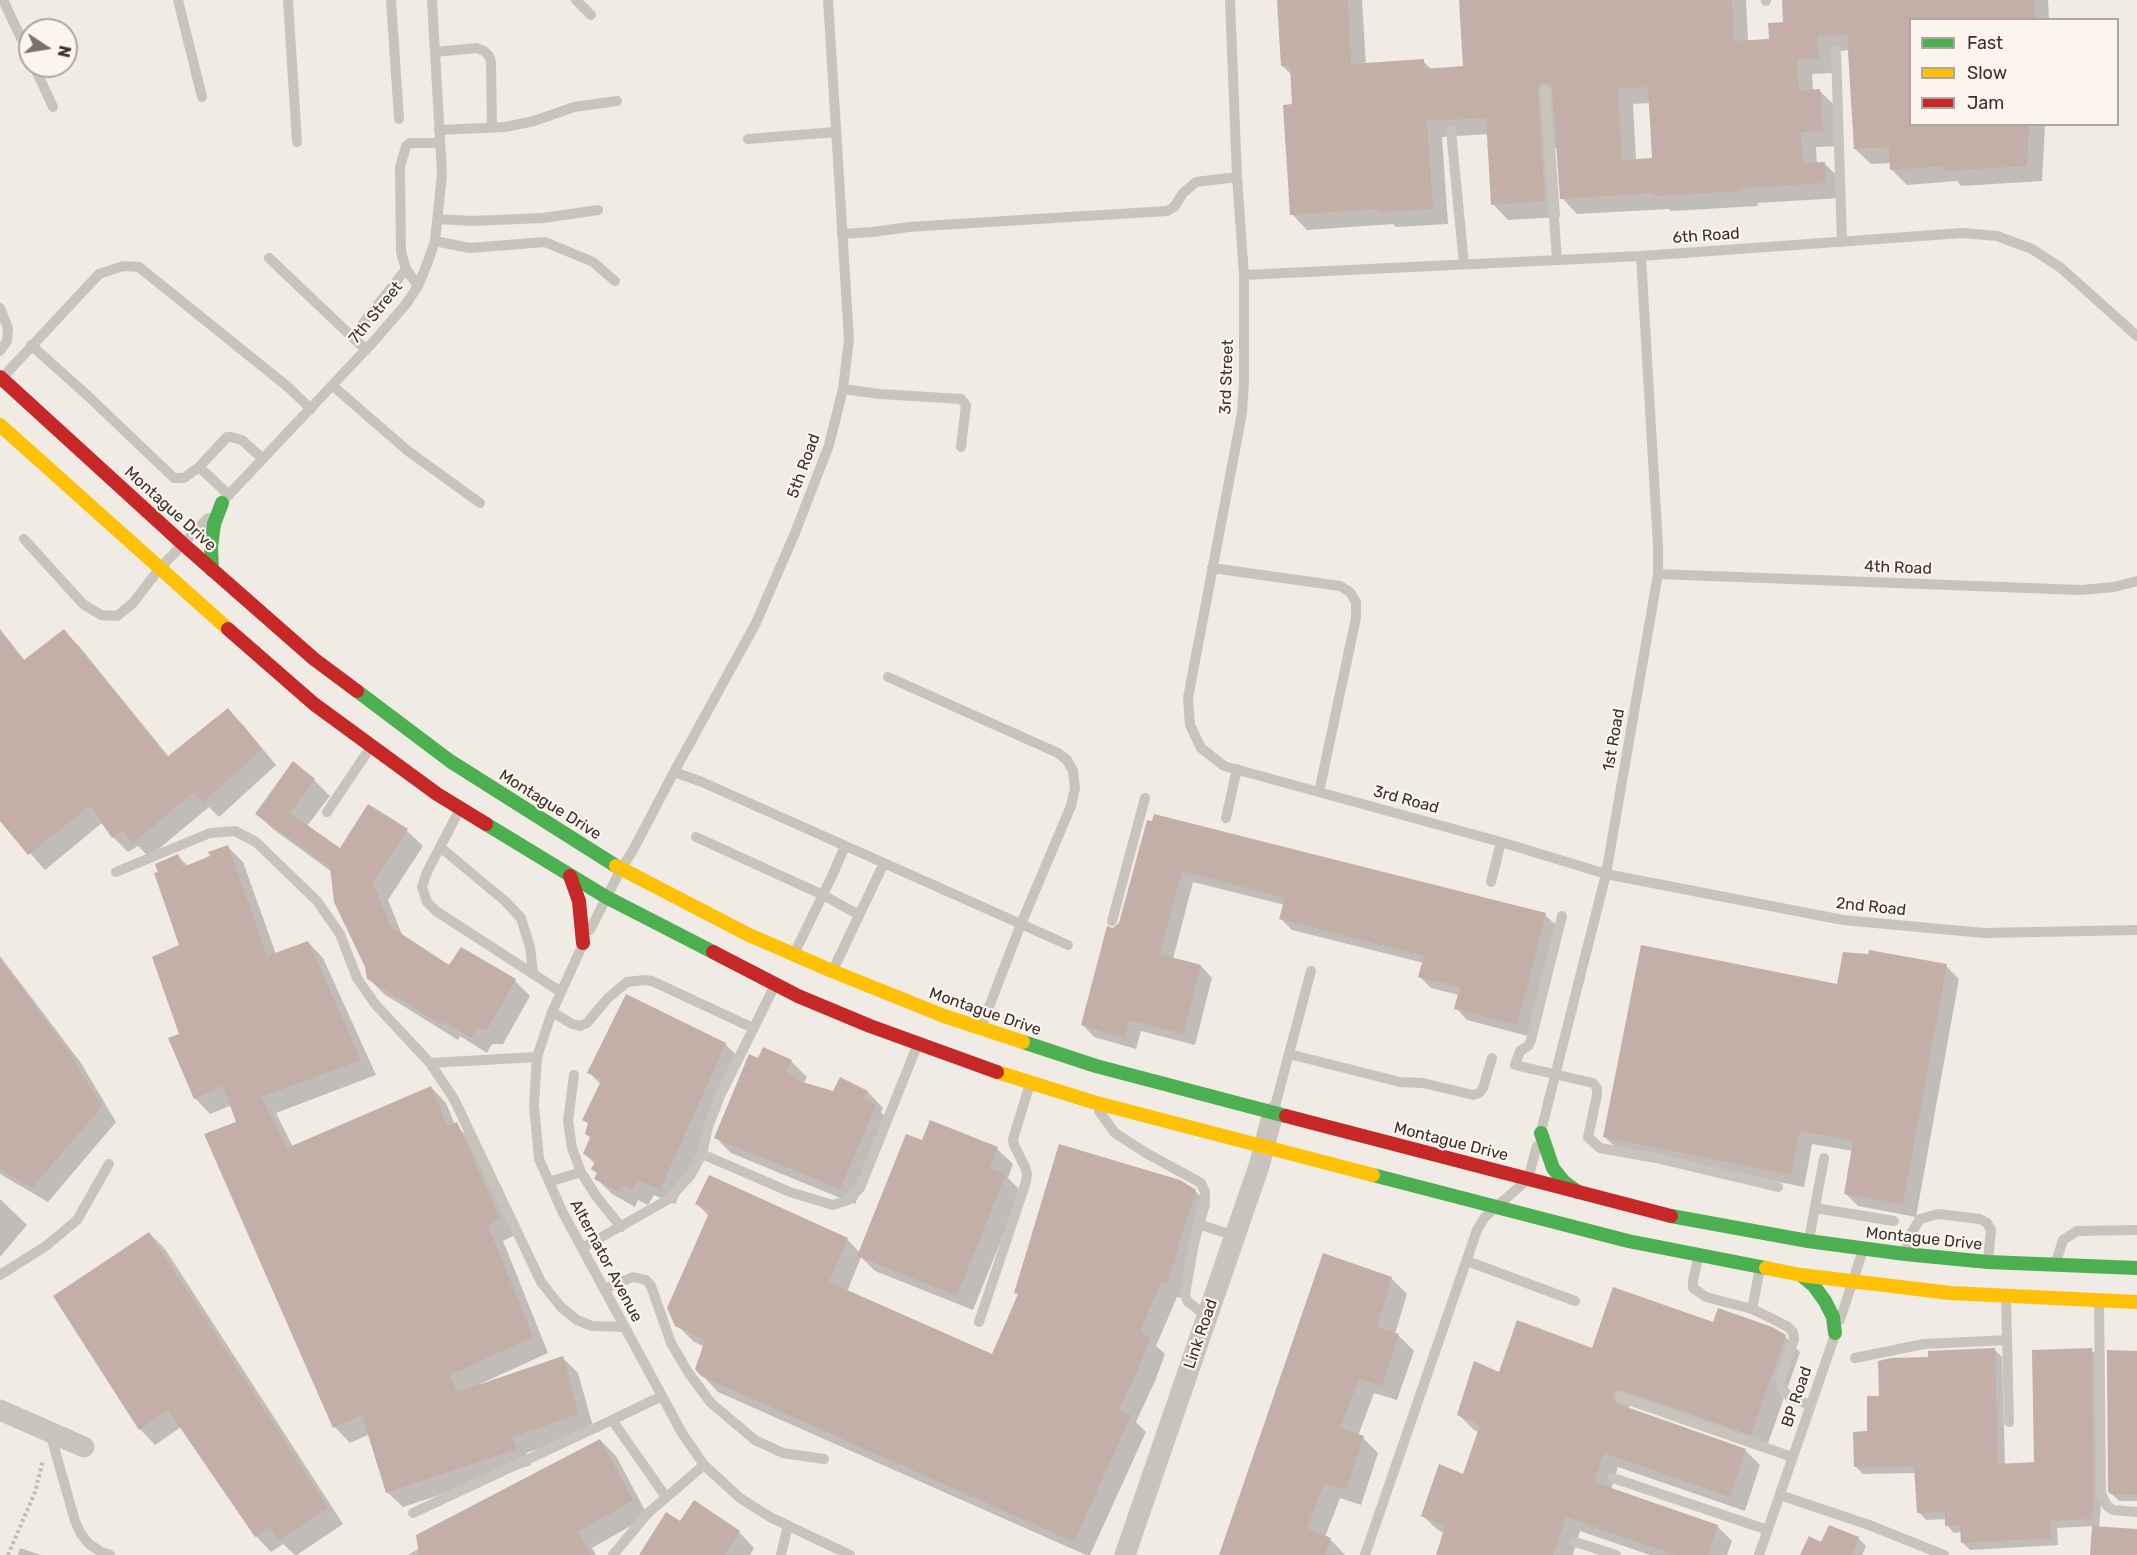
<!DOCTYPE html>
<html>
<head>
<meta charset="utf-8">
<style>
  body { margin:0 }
  #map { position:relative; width:2137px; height:1555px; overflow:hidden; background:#f0ebe5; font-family:Rubik,sans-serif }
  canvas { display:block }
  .legend { position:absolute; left:1909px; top:18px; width:210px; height:108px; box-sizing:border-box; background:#fbf5ee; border:2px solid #aea6a0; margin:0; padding:8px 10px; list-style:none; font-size:18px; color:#3b302b }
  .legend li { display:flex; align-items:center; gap:12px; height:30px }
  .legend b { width:30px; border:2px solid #aea6a0 }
  .north { position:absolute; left:18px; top:18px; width:60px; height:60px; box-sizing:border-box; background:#fbf5ee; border:2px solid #aea6a0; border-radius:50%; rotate:102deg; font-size:16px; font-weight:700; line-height:24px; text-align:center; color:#3b302b }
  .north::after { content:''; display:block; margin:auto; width:21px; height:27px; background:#7a716c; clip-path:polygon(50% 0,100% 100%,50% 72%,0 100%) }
</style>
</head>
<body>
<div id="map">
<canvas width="2137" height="1555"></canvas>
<ul class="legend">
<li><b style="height:8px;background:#4caf50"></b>Fast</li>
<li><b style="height:8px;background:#ffc107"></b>Slow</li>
<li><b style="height:8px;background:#c62828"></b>Jam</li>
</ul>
<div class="north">N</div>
</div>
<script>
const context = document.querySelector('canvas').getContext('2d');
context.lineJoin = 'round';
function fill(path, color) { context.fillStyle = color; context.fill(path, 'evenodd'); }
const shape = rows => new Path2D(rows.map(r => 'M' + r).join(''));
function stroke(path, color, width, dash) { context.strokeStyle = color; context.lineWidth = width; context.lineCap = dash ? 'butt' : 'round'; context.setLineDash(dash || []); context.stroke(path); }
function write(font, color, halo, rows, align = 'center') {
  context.font = font + ' Rubik,sans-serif'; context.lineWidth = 4.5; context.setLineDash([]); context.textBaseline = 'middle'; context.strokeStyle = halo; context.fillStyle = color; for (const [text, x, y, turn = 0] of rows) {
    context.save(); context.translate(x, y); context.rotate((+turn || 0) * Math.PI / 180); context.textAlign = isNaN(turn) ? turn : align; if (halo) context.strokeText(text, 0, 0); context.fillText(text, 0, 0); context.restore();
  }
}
const shadow = shape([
  [1279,0,1362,0,1366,65,1423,61,1432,70,1464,68,1460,0,1746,0,1748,42,1771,41,1784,23,1783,0,2048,0,2049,20,1910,20,1910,124,2045,124,2042,181,1961,186,1957,181,1907,185,1891,169,1891,163,1871,164,1855,149,1850,50,1832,52,1834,73,1812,74,1813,91,1820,91,1835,106,1838,146,1816,147,1817,164,1824,163,1840,179,1841,198,1757,203,1758,206,1671,211,1669,209,1577,214,1562,198,1558,148,1555,148,1560,217,1508,220,1493,204,1488,134,1442,137,1448,224,1396,227,1393,224,1307,230,1292,214,1294,106,1292,75,1282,66],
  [1651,103,1654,159,1636,160,1633,104],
  [0,629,25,661,64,631,79,646,169,757,228,710,243,725,276,765,219,817,209,807,149,857,138,846,128,852,113,837,103,822,45,870,0,819],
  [314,780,330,796,307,826,341,850,368,806,407,831,423,846,388,900,403,937,450,967,515,981,530,996,503,1044,492,1044,487,1053,460,1036,458,1040,384,994,368,978,366,967,332,872,273,829,257,814],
  [1148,822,1545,915,1557,926,1528,1036,1467,1020,1456,1008,1459,995,1431,988,1420,977,1424,963,1292,930,1281,919,1285,905,1193,882,1173,959,1201,966,1212,978,1195,1045,1141,1031,1136,1049,1094,1037,1083,1025,1114,930,1120,924],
  [228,847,243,862,276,954,308,942,323,958,376,1075,276,1113,293,1147,431,1087,446,1103,455,1125,472,1140,515,1235,503,1241,548,1353,480,1384,481,1386,563,1358,578,1373,594,1430,526,1453,531,1465,403,1507,387,1492,370,1434,350,1443,335,1427,232,1105,210,1114,195,1098,181,1035,181,946,178,856,188,866,211,856],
  [0,956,81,1063,116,1122,48,1202,0,1174],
  [1946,966,1959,979,1916,1217,1858,1206,1845,1193,1853,1151,1812,1144,1804,1187,1617,1149,1604,1136,1838,986],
  [725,1044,741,1059,675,1204,654,1195,648,1205,638,1200,635,1207,612,1194,596,1178,598,1174,596,1165,584,1153,591,1138,586,1134,589,1125,584,1120,601,1085,589,1072],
  [759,1060,791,1061,807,1077,804,1083,834,1093,841,1079,868,1092,883,1108,881,1112,891,1122,855,1204,731,1153,716,1138],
  [922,1142,997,1149,1013,1164,1008,1178,1021,1191,973,1310,875,1271,861,1257,847,1292,993,1356,1019,1296,1016,1292,1194,1190,1210,1205,1183,1298,1177,1297,1156,1346,1165,1354,1155,1381,1136,1422,1146,1432,1090,1555,1086,1555,718,1392,702,1375,704,1347,693,1341,677,1325,709,1216,697,1204,847,1239,860,1253],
  [0,1199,27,1225,0,1257],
  [149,1233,165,1249,343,1524,297,1555,295,1555,283,1544,271,1552,256,1536,181,1427,155,1445,140,1429],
  [1391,1278,1407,1294,1395,1334,1398,1335,1414,1351,1397,1400,1374,1393,1358,1436,1363,1438,1378,1453,1361,1505,1340,1498,1325,1537,1330,1539,1345,1555,1220,1555],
  [1714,1324,1785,1337,1800,1352,1766,1449,1630,1405,1628,1409,1745,1450,1760,1465,1745,1511,1618,1467,1611,1490,1717,1526,1732,1541,1727,1555,1650,1555,1580,1531,1573,1554,1575,1555,1437,1555,1444,1533,1438,1530,1423,1516,1464,1477,1479,1432,1474,1430,1459,1415,1500,1374,1593,1350],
  [1995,1350,2002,1357,2005,1465,2035,1463,2091,1350,2099,1357,2101,1504,2099,1528,2137,1531,2137,1555,2092,1555,2094,1526,2057,1528,2058,1545,1970,1550,1963,1543,1962,1532,1954,1533,1947,1525,1947,1519,1926,1520,1919,1512,1916,1473,1863,1474,1856,1467,1881,1397,1930,1359],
  [2137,1352,2137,1501,2119,1501,2111,1493],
  [600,1440,616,1456,648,1516,592,1548,596,1555,408,1555],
  [680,1523,739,1532,754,1548,750,1555,641,1555],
  [1858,1538,1866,1546,1862,1555,1802,1555,1822,1544],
  [20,1548,41,1555,18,1555]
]);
const building = shape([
  [1277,0,1348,0,1351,64,1424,59,1424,69,1463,66,1459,0,1732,0,1734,41,1769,39,1768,23,1783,22,1782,0,2034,0,2035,20,1911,20,1911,124,2029,124,2027,166,1944,171,1943,166,1890,170,1889,147,1854,149,1847,35,1817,36,1819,58,1797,59,1799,91,1820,89,1823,131,1801,132,1803,163,1825,162,1826,183,1742,188,1743,191,1654,196,1654,193,1560,199,1552,89,1551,85,1545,83,1540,84,1538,91,1545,201,1491,205,1486,118,1427,121,1433,209,1378,212,1378,209,1290,215,1283,105,1292,104,1290,66,1281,66],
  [1648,87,1652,158,1622,160,1618,89],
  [64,629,167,757,228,708,262,749,203,803,194,792,133,843,123,831,112,838,90,806,28,855,0,821,0,631,24,660],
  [293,761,315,779,290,813,340,848,368,804,408,829,373,883,391,927,449,965,461,947,516,979,487,1030,476,1029,471,1038,444,1022,442,1025,367,979,365,967,334,902,330,867,255,814],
  [1154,814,1546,913,1517,1025,1454,1009,1460,987,1418,977,1424,956,1279,919,1285,898,1182,871,1160,954,1201,965,1183,1034,1129,1020,1124,1038,1081,1025,1107,926,1113,928,1119,923,1147,820,1152,821],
  [228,845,267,956,308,941,361,1060,261,1097,287,1148,431,1086,447,1126,457,1122,500,1219,488,1225,533,1337,450,1375,457,1392,563,1356,579,1414,512,1437,517,1449,386,1493,362,1415,333,1428,204,1134,236,1122,223,1086,194,1099,168,1038,179,1034,152,957,179,945,154,873,158,872,155,864,178,854,183,867,210,856,208,852],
  [1641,945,1837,984,1843,952,1868,954,1869,950,1947,964,1903,1204,1844,1194,1853,1141,1800,1131,1791,1175,1603,1137],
  [0,959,65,1046,102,1106,32,1188,0,1169],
  [626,994,726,1043,660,1190,638,1180,633,1190,622,1186,619,1192,594,1179,597,1173,591,1169,596,1160,583,1154,590,1137,585,1134,588,1123,582,1120,602,1079,587,1073],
  [763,1047,792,1060,786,1072,798,1077,796,1080,833,1091,840,1077,868,1091,864,1099,876,1105,840,1189,714,1138,749,1054,758,1058],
  [930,1120,998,1147,990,1168,1006,1174,957,1296,857,1256,906,1134,922,1140],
  [1059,1144,1180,1180,1196,1190,1167,1284,1161,1282,1140,1332,1150,1337,1140,1365,1119,1410,1131,1415,1074,1542,701,1376,695,1369,705,1340,675,1326,667,1308,710,1211,695,1204,709,1175,848,1238,829,1282,992,1354,1018,1294,1014,1293],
  [149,1232,328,1508,279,1541,270,1527,255,1537,168,1410,139,1430,53,1296],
  [1323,1253,1392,1277,1377,1327,1399,1334,1382,1386,1359,1379,1340,1428,1364,1436,1346,1490,1324,1484,1307,1528,1331,1538,1325,1555,1219,1555],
  [1613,1287,1713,1322,1718,1308,1772,1327,1786,1335,1751,1435,1622,1390,1616,1391,1613,1395,1614,1401,1618,1404,1746,1449,1730,1497,1604,1453,1594,1482,1718,1525,1708,1555,1675,1555,1566,1517,1553,1555,1436,1555,1445,1526,1421,1516,1439,1464,1463,1474,1480,1425,1457,1415,1474,1361,1499,1372,1517,1320,1592,1348],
  [1995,1348,1998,1464,2034,1462,2032,1350,2092,1348,2094,1496,2092,1519,2051,1521,2051,1538,1961,1543,1960,1525,1945,1526,1945,1512,1917,1513,1914,1466,1854,1467,1853,1432,1867,1431,1867,1396,1879,1396,1878,1361,1891,1358,1928,1357,1928,1351],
  [2107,1350,2137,1351,2137,1495,2110,1494,2108,1491],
  [600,1439,633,1500,578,1532,591,1555,419,1555,416,1535],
  [694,1500,740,1531,724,1555,639,1555,666,1512,680,1521],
  [1829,1525,1859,1537,1852,1555,1800,1555,1809,1536,1821,1542],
  [2092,1526,2137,1529,2137,1555,2090,1555]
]);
const path = shape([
  [8,1555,35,1492,43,1460]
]);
const lane = shape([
  [3,0,30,57],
  [178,0,202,97],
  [288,0,297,142],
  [391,0,399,119],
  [576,0,591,15],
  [1230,0,1237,177,1244,275,1244,382,1242,413,1188,698,1190,725,1201,748,1224,766,1501,842,1606,874,1843,920,1984,933,2137,930],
  [1766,0,1766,1],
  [1836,50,1842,242],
  [435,52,477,48,484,51,489,56,491,62,492,128],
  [34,66,53,107],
  [1545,90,1557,260],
  [439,130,505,127,534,121,574,107,617,101],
  [1451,131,1464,264],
  [748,139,836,132],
  [438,219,472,221,543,218,598,210],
  [842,234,872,232,909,227,1167,211,1174,207,1183,193,1196,182,1237,177],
  [435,241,469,248,545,242,593,262,615,281],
  [269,258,366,350],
  [1244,275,1641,256,1962,233,1997,236,2032,249,2061,268,2137,336],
  [418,286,406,269,401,252,400,167,406,146,410,143,440,143],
  [0,308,8,328,7,341,0,351],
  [353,336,406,269],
  [31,345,88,396,174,478,184,478,199,467,227,437,231,437,242,440,263,459],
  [2,378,99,274,123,266,139,267,288,387,311,409],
  [333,386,408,451,480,503],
  [843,389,880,394,961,399,966,405,961,447],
  [199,467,229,495],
  [222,502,374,341,406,304,418,286,427,264,435,241,442,174,432,0],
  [24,539,83,604,101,615,117,616,133,603,159,569,208,518],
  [1212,568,1340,586,1350,592,1356,602,1356,618,1319,792],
  [1658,574,2081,590,2114,587,2137,581],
  [888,677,1058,753,1067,760,1073,771,1075,788,1071,806,1021,924,982,1025],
  [674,772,702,782,1068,945],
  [460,809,427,872,422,887,427,902,436,911,561,992],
  [327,812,370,748],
  [1226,818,1237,769],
  [696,837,823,895,859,915],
  [440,847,505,901,521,918,530,947,533,973],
  [116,872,210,833,235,831,256,842,317,901,340,934,357,978,375,1004,430,1063,454,1099,541,1282,561,1307,577,1320,592,1326,625,1327],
  [1491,882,1501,842],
  [1562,916,1531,1040,1528,1046,1520,1051,1515,1065,1593,1083,1597,1088,1597,1095,1588,1137,1600,1148,1656,1158,1778,1187],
  [1112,921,1145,798],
  [590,930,621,869,632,852,674,772,756,623,795,533,829,445,843,389,849,339,828,0],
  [583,944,552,1012,537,1057,534,1105,539,1159,562,1211,682,1433,704,1465,740,1498,770,1517,850,1555],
  [794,954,832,876,845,846],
  [834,968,884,863],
  [775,985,720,1096,708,1127,702,1154,790,1192,833,1205,848,1200,860,1188,917,1046],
  [552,1012,572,1024,580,1026,587,1023,608,998,627,982,645,980,652,981,753,1028],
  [1289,1054,1400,1082,1423,1083,1473,1095,1479,1093,1483,1088,1492,1058],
  [430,1063,537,1057],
  [574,1075,568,1121,572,1148,581,1172,596,1196,621,1227],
  [1274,1110,1311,971],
  [1099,1111,1115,1133,1146,1153,1201,1183,1205,1192,1205,1201,1194,1243,1185,1295,1188,1302,1207,1316],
  [1541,1131,1606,874,1658,574,1658,546,1641,256],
  [549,1182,581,1172],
  [1815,1208,1894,1221],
  [1198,1224,1235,1236],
  [1809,1240,1824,1158],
  [582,1248,669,1199,690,1176,702,1154],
  [1906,1251,1910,1235,1920,1219,1938,1214,1980,1219,1987,1223,1991,1230,1988,1261],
  [1698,1258,1693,1281,1693,1288,1699,1292,1706,1297,1752,1309,1773,1319,1788,1327,1793,1332,1794,1339,1780,1379,1783,1390,1791,1398,1811,1405],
  [1467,1261,1575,1301],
  [2056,1262,2063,1240,2077,1231,2137,1230],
  [0,1275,46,1246,77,1220,109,1164],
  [604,1289,633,1277,646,1280,651,1286,671,1343,688,1372,711,1403,755,1440,783,1453,824,1459],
  [2006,1297,2009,1422],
  [2099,1302,2101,1493,2107,1506,2113,1510,2137,1512],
  [1752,1309,1760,1268],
  [1840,1320,1863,1250],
  [979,1322,1026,1182,1027,1174,1025,1167,1014,1145,1013,1139,1030,1084],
  [1855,1358,1924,1344,2007,1340],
  [1620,1397,1792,1457],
  [612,1420,662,1396],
  [50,1433,75,1521,81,1534,89,1544,101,1552,110,1555],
  [1613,1478,1768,1530],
  [1780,1495,1869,1525,1944,1555],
  [413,1513,612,1420,666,1497],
  [1575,1542,1616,1555],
  [613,1555,648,1513,704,1465],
  [781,1555,788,1525],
  [1365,1555,1477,1230,1485,1217,1528,1179,1537,1146],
  [1759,1555,1835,1335]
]);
const street = shape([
  [0,1410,84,1447],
  [1125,1555,1259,1166,1273,1113]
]);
const fast = shape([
  [212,570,211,547,214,524,222,503],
  [357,691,450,761,616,866],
  [486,824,606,897,713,952],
  [1023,1042,1096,1066,1286,1116],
  [1541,1133,1553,1168,1564,1182,1578,1192],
  [1373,1175,1628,1241,1766,1268],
  [1671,1216,1808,1241,1905,1254,1988,1262,2137,1268],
  [1801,1275,1814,1286,1825,1301,1833,1317,1835,1333]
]);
const slow = shape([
  [0,425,228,629],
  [616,866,749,935,832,971,944,1016,1023,1042],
  [997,1072,1093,1102,1373,1175],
  [1766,1268,1801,1275,1950,1293,2137,1302]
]);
const jam = shape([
  [0,377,183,544,314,659,357,691],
  [228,629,314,704,437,794,486,824],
  [570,876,579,901,583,943],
  [713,952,798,996,870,1026,997,1072],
  [1286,1116,1671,1216]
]);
const streetNames = [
  ["6th Road",1706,236,-4],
  ["7th Street",376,313,-51],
  ["3rd Street",1227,377,-88],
  ["5th Road",804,466,-70],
  ["Montague Drive",170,509,42],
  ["4th Road",1898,568,2],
  ["1st Road",1614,740,-80],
  ["3rd Road",1406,800,15],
  ["Montague Drive",550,805,32],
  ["2nd Road",1871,907,6],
  ["Montague Drive",985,1012,19],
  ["Montague Drive",1451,1142,14],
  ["Montague Drive",1924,1239,6],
  ["Alternator Avenue",606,1261,62],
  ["Link Road",1201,1334,-71],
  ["BP Road",1797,1397,-71]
];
fill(shadow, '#0003');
fill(building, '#c3afa7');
stroke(path, '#c2bbb6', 4, [3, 3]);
stroke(lane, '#c9c3be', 10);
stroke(street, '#c9c3be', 21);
stroke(fast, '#4caf50', 14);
stroke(slow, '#ffc107', 14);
stroke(jam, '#c62828', 14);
write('16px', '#3b302b', '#fbf5ee', streetNames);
</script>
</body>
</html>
